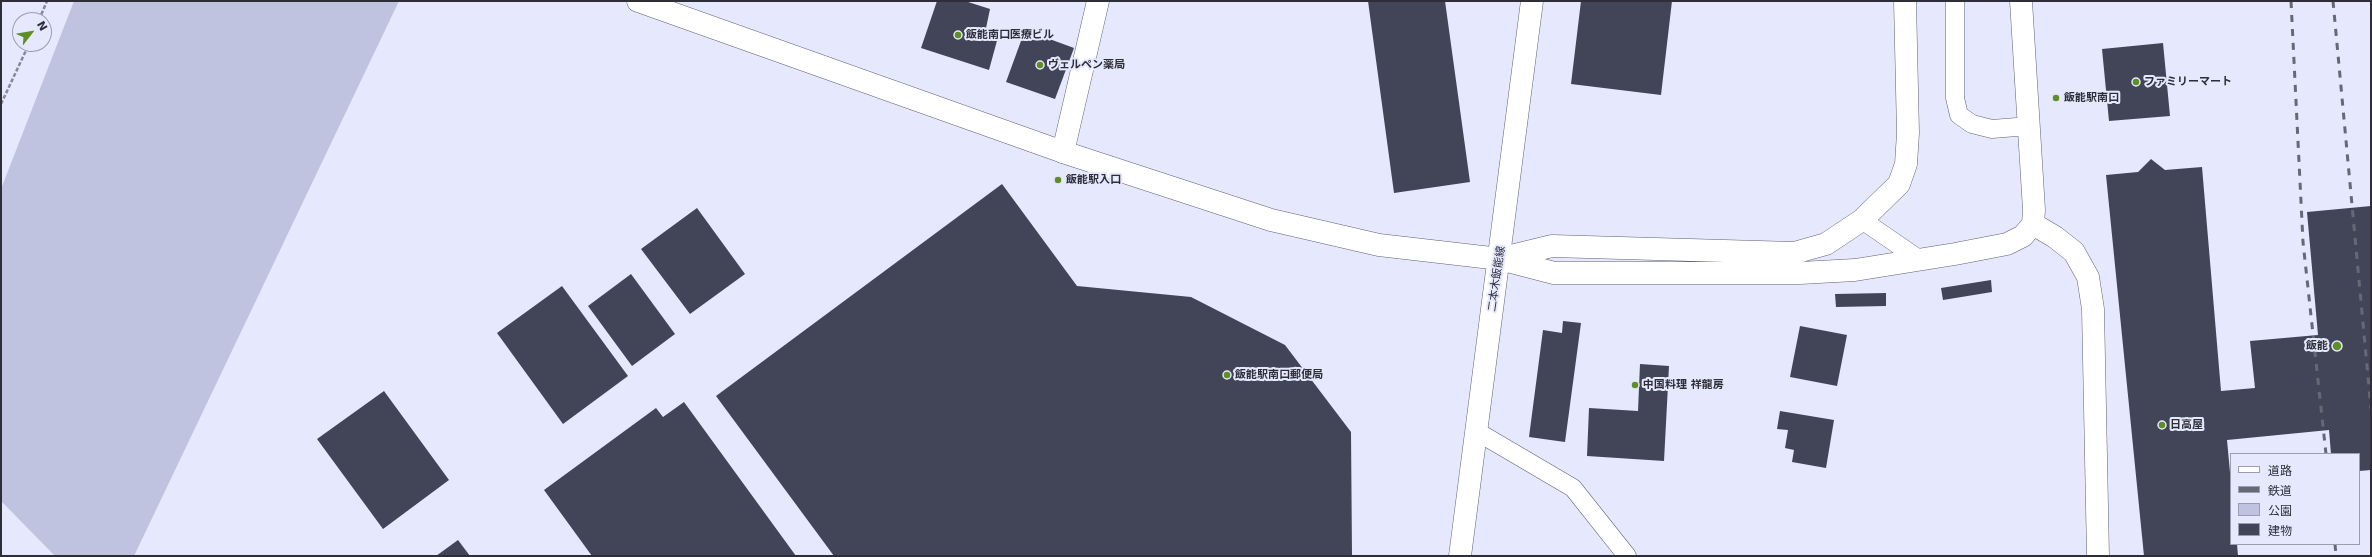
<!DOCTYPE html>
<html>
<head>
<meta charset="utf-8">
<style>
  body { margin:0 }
  #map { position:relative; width:2372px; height:557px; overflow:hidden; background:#e6e8fd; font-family:"DejaVu Sans","Noto Sans JP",sans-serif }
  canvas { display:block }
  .frame { position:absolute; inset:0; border:2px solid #2d2e38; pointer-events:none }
  .legend { position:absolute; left:2230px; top:453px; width:130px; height:92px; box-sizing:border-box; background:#e6e8fd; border:1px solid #9c9eae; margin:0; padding:5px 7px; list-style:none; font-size:12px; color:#2d2e38 }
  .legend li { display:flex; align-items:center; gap:8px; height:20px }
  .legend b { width:20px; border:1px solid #9c9eae }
  .north { position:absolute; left:12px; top:12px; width:40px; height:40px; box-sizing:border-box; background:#e6e8fd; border:1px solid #9c9eae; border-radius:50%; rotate:59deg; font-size:11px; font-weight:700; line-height:16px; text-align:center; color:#2d2e38 }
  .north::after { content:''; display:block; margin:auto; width:14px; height:18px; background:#5e8f26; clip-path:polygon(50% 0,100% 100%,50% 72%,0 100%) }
</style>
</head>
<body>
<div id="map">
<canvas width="2372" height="557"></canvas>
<div class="frame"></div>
<ul class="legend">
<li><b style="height:5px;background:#fff"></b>道路</li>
<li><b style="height:5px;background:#676876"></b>鉄道</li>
<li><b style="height:11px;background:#c0c3df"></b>公園</li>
<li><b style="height:11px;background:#424458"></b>建物</li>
</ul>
<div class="north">N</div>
</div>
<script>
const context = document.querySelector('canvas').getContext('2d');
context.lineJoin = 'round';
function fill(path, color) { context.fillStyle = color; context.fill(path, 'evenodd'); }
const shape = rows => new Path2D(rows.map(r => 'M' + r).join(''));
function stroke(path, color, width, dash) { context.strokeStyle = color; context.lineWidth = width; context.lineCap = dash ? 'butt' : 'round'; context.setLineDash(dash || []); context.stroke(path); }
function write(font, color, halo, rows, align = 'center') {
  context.font = font + ' "DejaVu Sans","Noto Sans JP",sans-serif'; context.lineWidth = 4; context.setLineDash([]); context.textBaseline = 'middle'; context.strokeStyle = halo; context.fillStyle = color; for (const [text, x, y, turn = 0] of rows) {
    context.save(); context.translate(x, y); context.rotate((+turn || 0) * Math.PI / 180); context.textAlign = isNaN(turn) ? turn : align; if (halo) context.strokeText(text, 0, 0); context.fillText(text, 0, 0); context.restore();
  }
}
const green = shape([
  [74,1,399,1,134,556,55,556,1,501,1,189]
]);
const building = shape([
  [937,1,965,1,990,9,985,33,998,37,989,70,921,48],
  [1368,1,1445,1,1470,182,1394,193],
  [1581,1,1672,1,1661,95,1571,84],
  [1025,30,1074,48,1055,99,1006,82],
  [2163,43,2170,116,2109,121,2102,49],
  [2151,159,2165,170,2202,167,2221,391,2255,388,2250,341,2318,335,2307,212,2371,206,2371,470,2359,471,2359,454,2331,454,2329,430,2227,440,2231,483,2231,544,2237,544,2238,556,2144,556,2106,175,2138,172],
  [1002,184,1077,286,1191,297,1285,345,1351,432,1352,556,834,556,716,396],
  [697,208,745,274,690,314,641,249],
  [631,274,675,334,632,366,588,306],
  [1991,280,1992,292,1943,300,1941,288],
  [562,286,628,376,563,424,497,333],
  [1886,293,1886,306,1836,307,1835,294],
  [1563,321,1581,323,1565,442,1529,437,1543,330,1562,333],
  [1800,326,1847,335,1837,386,1790,377],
  [1640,364,1669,366,1664,461,1587,456,1589,408,1638,411],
  [384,391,449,480,383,529,317,439],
  [684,402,796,556,592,556,544,490,656,408,663,417],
  [1780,411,1834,420,1826,468,1792,462,1794,450,1785,448,1788,430,1777,429],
  [458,540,470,556,436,556]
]);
const path = shape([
  [39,20,47,1],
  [1,104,29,44]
]);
const lane = shape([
  [1955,1,1955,98,1959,115,1972,124,1992,129,2029,126],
  [1862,220,1920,260],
  [1476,431,1573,488,1627,556]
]);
const street = shape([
  [1063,152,1098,1],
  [2033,224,2055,237,2074,252,2088,277,2093,309,2098,556],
  [1503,258,1552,246,1794,253,1826,244,1862,220,1899,184,1906,164,1908,133,1905,1],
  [1500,259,1554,273,1800,273,1855,270,1955,254,2007,244,2023,236,2033,224,2034,210,2021,1]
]);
const secondary = shape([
  [638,1,1063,152,1271,220,1379,245,1500,259],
  [1460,556,1532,1]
]);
const rail = shape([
  [2291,1,2303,242,2326,454],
  [2333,1,2371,409],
  [2335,544,2336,556]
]);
const markers = [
  [958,35,4,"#5e8f26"],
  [1040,65,4,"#5e8f26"],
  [2136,82,4,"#5e8f26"],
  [2056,98,4,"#5e8f26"],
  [1058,180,4,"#5e8f26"],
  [2337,346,5,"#5e8f26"],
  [1227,375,4,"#5e8f26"],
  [1635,385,4,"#5e8f26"],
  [2162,425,4,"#5e8f26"]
];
const poiNames = [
  ["飯能南口医療ビル",966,35],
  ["ヴェルペン薬局",1048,65],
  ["ファミリーマート",2144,82],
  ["飯能駅南口",2064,98],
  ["飯能駅入口",1066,180],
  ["飯能",2328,346,"right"],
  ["飯能駅南口郵便局",1235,375],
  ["中国料理 祥龍房",1643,385],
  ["日高屋",2170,425]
];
const streetNames = [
  ["二本木飯能線",1497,279,-82]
];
fill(green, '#c0c3df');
fill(building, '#424458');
stroke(lane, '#5e6076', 19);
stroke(street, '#5e6076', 23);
stroke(secondary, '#5e6076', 23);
stroke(path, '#878998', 2.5, [4, 2]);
stroke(lane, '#fff', 18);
stroke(street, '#fff', 22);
stroke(secondary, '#fff', 22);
stroke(rail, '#676876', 3, [7, 7]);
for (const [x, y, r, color] of markers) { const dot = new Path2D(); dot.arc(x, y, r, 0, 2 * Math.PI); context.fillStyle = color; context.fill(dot); stroke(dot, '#e6e8fd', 1.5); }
write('bold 11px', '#2d2e38', '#e6e8fd', poiNames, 'left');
write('11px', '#2d2e38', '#e6e8fd', streetNames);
</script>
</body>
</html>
